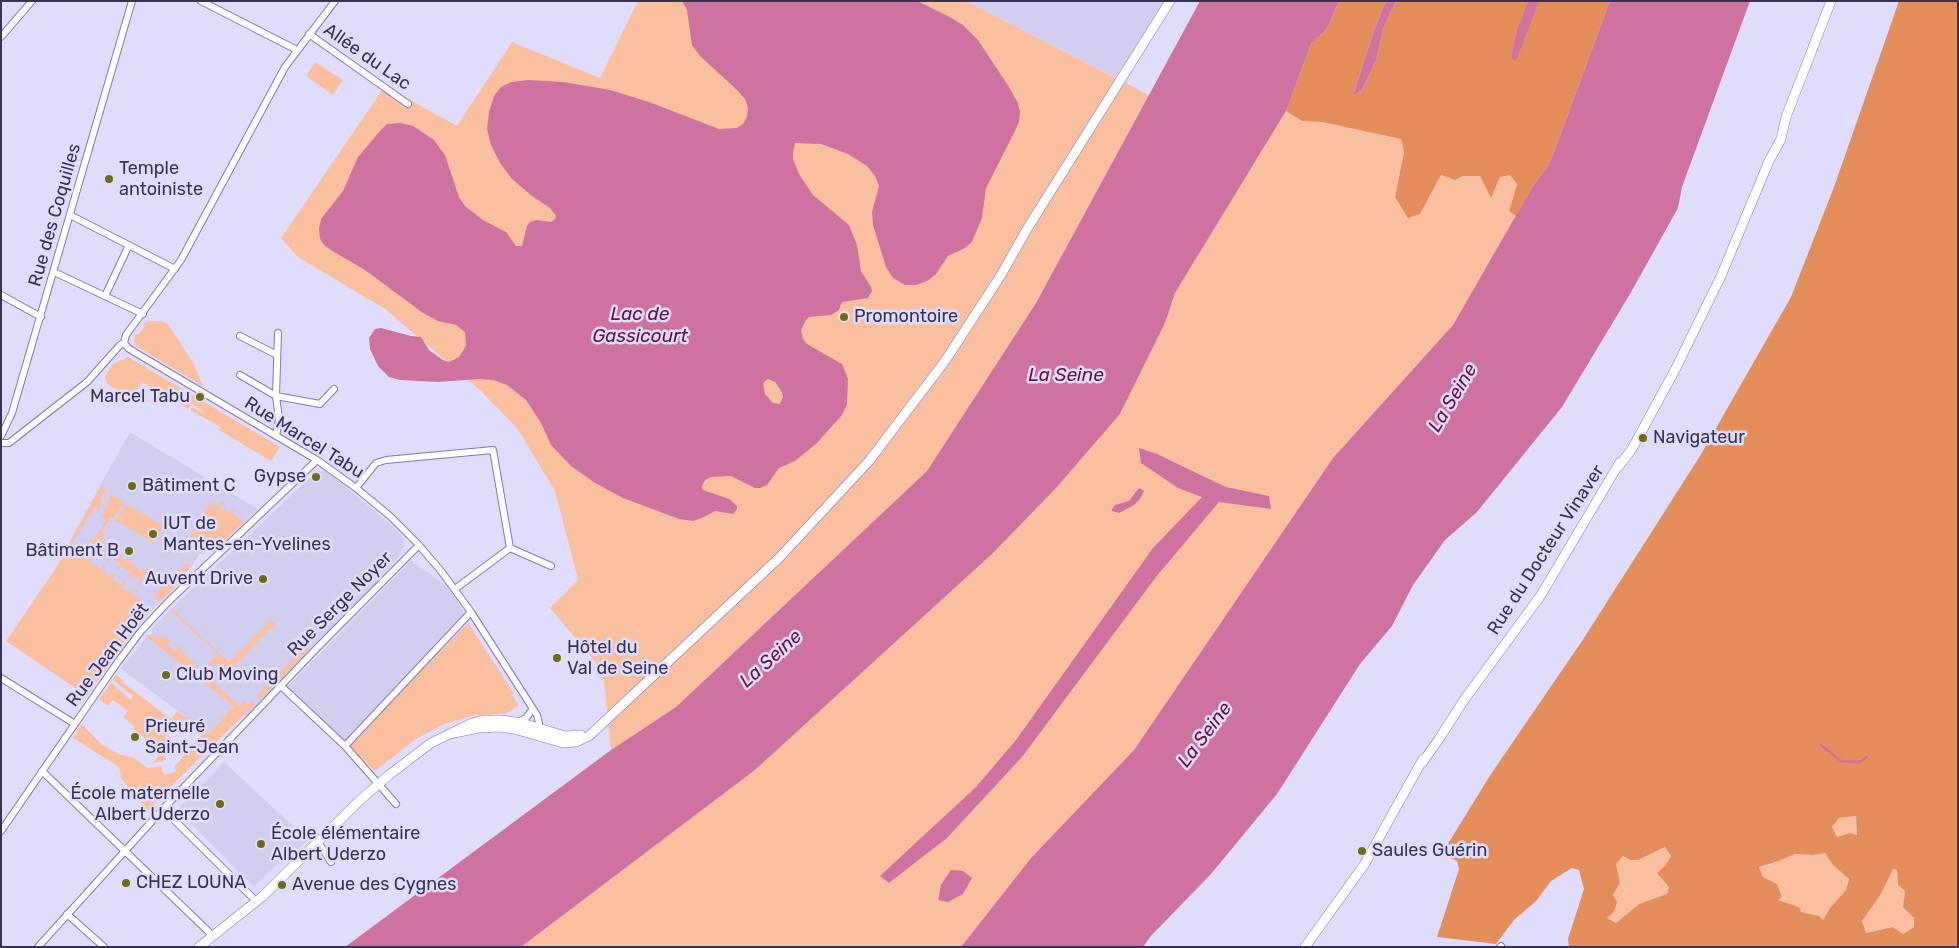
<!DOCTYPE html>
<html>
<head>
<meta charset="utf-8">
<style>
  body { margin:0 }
  #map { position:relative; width:1959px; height:948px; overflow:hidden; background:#e0ddfc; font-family:Rubik,sans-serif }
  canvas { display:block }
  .frame { position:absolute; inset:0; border:2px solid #383352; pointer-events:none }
</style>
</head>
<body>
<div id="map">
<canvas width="1959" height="948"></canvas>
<div class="frame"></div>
</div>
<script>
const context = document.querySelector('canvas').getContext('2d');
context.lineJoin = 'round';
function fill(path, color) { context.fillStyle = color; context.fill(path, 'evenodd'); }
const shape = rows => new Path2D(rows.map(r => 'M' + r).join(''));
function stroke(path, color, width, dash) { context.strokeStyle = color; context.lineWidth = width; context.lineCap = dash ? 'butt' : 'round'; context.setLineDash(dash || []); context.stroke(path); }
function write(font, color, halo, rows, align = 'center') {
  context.font = font + ' Rubik,sans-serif'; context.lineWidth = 5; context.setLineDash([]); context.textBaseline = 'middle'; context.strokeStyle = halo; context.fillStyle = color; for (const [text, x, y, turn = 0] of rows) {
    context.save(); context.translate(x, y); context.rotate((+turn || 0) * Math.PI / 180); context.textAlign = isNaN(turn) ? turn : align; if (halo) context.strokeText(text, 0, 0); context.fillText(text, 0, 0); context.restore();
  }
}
const built = shape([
  [966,1,1164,1,1117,78],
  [130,432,258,509,218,546,209,549,203,554,200,553,192,566,183,574,181,581,150,612,89,565,64,551],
  [317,471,327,471,398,531,405,542,401,553,359,602,247,717,233,706,209,734,121,669,148,635,152,635,152,629,170,610],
  [411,561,443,583,452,593,464,613,347,743,287,687],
  [224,762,308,840,282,864,280,862,254,887,177,810]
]);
const green = shape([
  [638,1,966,1,1149,95,1036,303,927,471,676,707,611,750,603,671,550,608,578,580,555,491,517,428,478,388,385,309,298,257,281,238,385,86,457,126,512,42,600,78],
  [315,62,343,80,333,95,306,76],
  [1286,111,1302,121,1322,122,1401,139,1404,152,1395,197,1420,214,1441,175,1455,180,1463,176,1480,176,1491,197,1500,177,1510,175,1517,183,1509,211,1516,216,1453,325,1333,458,1134,750,1031,858,961,947,521,947,755,770,992,554,1057,487,1120,414,1165,323,1175,293],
  [146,321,161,321,167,323,192,361,203,386,136,346,134,341,135,336,136,334,138,335,145,326,143,325],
  [128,357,280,447,271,461,219,430,221,427,190,410,192,407,203,413,204,412,192,404,188,409,142,382,135,392,150,401,137,401,107,384,105,377,113,364],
  [101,486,106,489,102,496,99,510,94,508,72,544,77,548,74,553,88,561,91,556,94,558,90,562,100,569,103,565,105,567,102,571,110,577,113,573,115,575,112,579,120,585,123,581,125,582,122,587,130,593,133,589,135,590,132,594,148,607,147,609,150,612,121,648,87,696,6,641,56,568],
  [111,494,124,502,114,519,111,517,102,532,105,536,99,545,135,565,139,571,148,569,138,586,137,584,140,580,132,574,129,578,127,576,130,572,122,566,118,570,117,568,120,564,112,558,108,562,107,561,110,556,100,549,97,553,90,544,89,538,94,540,106,520,102,517],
  [214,497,212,503,219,507,221,502,224,503,221,508,230,513,233,509,235,510,232,514,245,522,218,546,209,549,203,554,186,543],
  [126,504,164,526,154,543,116,521],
  [187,563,192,566,183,574,181,581,160,602,155,598,158,593,150,586,158,592,161,586],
  [182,606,178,611,179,616,229,662,270,621,266,616,274,623,279,620,230,670,234,675,232,677,218,663,214,668,209,663,218,654,170,610,176,611],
  [468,623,514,693,512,695,519,706,507,713,472,716,444,724,416,739,375,771,347,745],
  [148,635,167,638,170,640,167,644,174,651,179,646,182,649,181,651,239,706,244,701,248,705,252,701,255,704,168,789,148,811,121,778,119,767,73,738,82,724,100,743,118,754,134,758,148,768,161,766,164,775,176,772,175,766,201,735,180,719,164,739,173,746,165,757,166,760,152,764,166,747,162,744,157,749,133,728,134,726,123,717,128,711,113,700,108,706,99,699,111,683,131,700,133,696,113,680,116,675,123,680,122,682,171,719,177,711,209,734,233,706,146,636],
  [300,643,303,643,309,649,260,699,257,695,304,647],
  [1856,816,1857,835,1849,833,1837,837,1832,827,1839,818],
  [1665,847,1671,856,1665,866,1669,887,1667,894,1639,904,1616,923,1607,918,1614,912,1613,896,1620,883,1616,864,1623,856,1630,860,1638,860],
  [1825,853,1833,865,1849,879,1846,890,1830,908,1823,920,1818,916,1801,912,1799,907,1778,900,1782,897,1777,884,1763,877,1759,866,1766,866,1779,861,1795,854,1814,855],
  [1893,869,1897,870,1898,885,1905,891,1903,907,1914,918,1915,927,1903,934,1893,927,1866,933,1862,921,1881,894]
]);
const forest = shape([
  [1339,1,1386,1,1373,33,1353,96,1362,90,1376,60,1384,27,1396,1,1528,1,1511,56,1513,61,1539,1,1610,1,1549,165,1534,184,1516,216,1509,211,1517,184,1510,175,1500,177,1491,198,1480,176,1463,176,1455,180,1441,175,1420,214,1408,218,1395,197,1404,152,1401,139,1322,122,1302,121,1286,111,1311,44,1327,29],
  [1899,1,1958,1,1958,947,1569,947,1568,939,1584,889,1579,870,1572,868,1551,881,1536,901,1514,920,1496,944,1437,937,1459,869,1457,861,1441,855,1491,774,1582,641,1700,456,1791,297,1834,187],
  [1856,816,1857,835,1850,833,1837,837,1832,827,1839,818],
  [1665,847,1671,856,1665,866,1657,873,1669,887,1667,894,1639,904,1616,923,1607,918,1614,912,1617,902,1613,895,1620,883,1616,864,1623,856,1630,860,1638,860],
  [1825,853,1833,865,1849,879,1846,890,1830,908,1823,920,1819,916,1801,912,1799,907,1778,900,1782,897,1777,884,1763,877,1759,867,1779,861,1795,854,1814,855],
  [1893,869,1897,870,1898,885,1905,891,1903,907,1914,918,1914,927,1903,934,1893,927,1866,933,1862,921,1881,894]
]);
const water = shape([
  [682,1,917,1,950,17,963,25,978,40,1009,87,1018,103,1020,112,1019,122,1013,135,986,188,982,218,972,242,965,248,948,256,936,274,927,281,916,285,905,285,893,278,886,267,873,225,872,212,879,186,875,176,867,166,848,154,821,144,795,143,793,152,793,159,799,174,813,195,849,225,857,245,861,271,871,287,872,291,868,298,843,302,841,304,839,310,831,315,809,317,806,320,801,330,803,339,807,344,842,364,848,379,847,405,842,415,817,443,795,461,779,468,767,485,760,488,755,488,731,476,711,477,705,480,702,486,703,490,729,499,737,506,737,509,733,514,715,511,704,517,693,521,679,519,623,498,595,483,571,466,551,445,541,423,526,400,507,385,493,380,479,379,438,382,400,380,389,377,378,366,370,349,369,338,375,329,381,328,411,336,421,337,429,350,443,360,449,362,459,357,463,351,466,345,465,332,456,325,438,321,423,313,365,270,334,252,325,246,320,239,319,229,321,219,343,191,358,157,380,131,387,124,401,123,413,126,434,140,445,155,459,197,465,206,483,220,506,232,516,246,522,246,527,226,530,222,537,220,551,222,555,219,556,216,550,208,532,196,512,179,500,163,491,145,487,129,489,112,494,96,501,87,511,82,528,80,563,82,610,90,649,102,719,129,737,128,743,124,747,117,748,108,745,99,736,89,700,56,692,45,687,10],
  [768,379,775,382,782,392,783,397,780,404,773,403,765,394,763,383],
  [1200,1,1339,1,1327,29,1311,44,1286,111,1175,293,1165,323,1120,414,1057,487,992,554,755,770,521,947,345,947,611,750,676,707,927,471,1036,303],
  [1386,1,1396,1,1384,27,1376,60,1362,90,1353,96,1373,33],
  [1528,1,1539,1,1517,58,1513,61,1511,56,1517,31],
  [1610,1,1750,1,1682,187,1678,208,1630,294,1562,407,1477,512,1445,540,1413,585,1392,626,1360,664,1277,794,1211,874,1150,937,1143,947,961,947,1031,858,1134,750,1333,458,1453,325,1534,184,1549,165],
  [1139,448,1157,454,1226,487,1269,496,1271,509,1219,502,1156,577,1022,757,947,838,889,883,880,876,976,787,1016,740,1153,548,1202,497,1178,488,1141,463],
  [1139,488,1144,491,1140,499,1134,505,1119,513,1112,511,1112,509,1115,505,1129,501],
  [951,870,963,871,972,878,963,894,948,902,938,900,941,885]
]);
const stream = shape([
  [1821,745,1841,761,1860,762,1867,757]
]);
const street = shape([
  [201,1,297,50],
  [309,34,408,104],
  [1,37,32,1],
  [70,215,175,269],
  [54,272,143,314],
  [1,295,41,317],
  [105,296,129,245],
  [240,336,277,355],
  [124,343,128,348,136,353,317,460,356,488,390,516,418,544,441,571,471,612,537,715,539,723,537,732],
  [240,375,276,396,320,404,334,389],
  [1,436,12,413,132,1],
  [276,436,279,419,276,396,278,333],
  [1,443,9,443,87,382,120,345,124,343,126,335,181,260,285,67,335,1],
  [356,488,376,463,386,460,493,450,510,548,455,589],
  [510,548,551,566],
  [1,678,75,724],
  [281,686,345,746,396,804],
  [518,722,526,718,532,710],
  [345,746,471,612],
  [42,771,213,936],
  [163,809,257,902],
  [1,831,117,663,141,631,168,602,317,460],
  [318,842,331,862],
  [67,914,104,947],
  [38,947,163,809,316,649,419,545],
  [1500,947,1501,946]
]);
const secondary = shape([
  [1619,466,1632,449,1676,368,1721,276,1769,161,1781,139,1786,117,1831,1],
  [449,734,479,728,500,727,514,729,563,743,576,742,589,736,780,557,869,461,945,361,1001,275,1027,229,1170,1],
  [1422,763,1439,739,1464,700,1541,595,1620,462],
  [199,947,263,896,358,802,389,775,431,743,472,723,483,720,501,720,522,723,565,736,581,735],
  [1305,947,1364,865,1423,759]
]);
const markers = [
  [109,179,5,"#6c6d10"],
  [844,317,5,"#6c6d10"],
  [200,397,5,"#6c6d10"],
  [1643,438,5,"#6c6d10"],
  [316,477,5,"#6c6d10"],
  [132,486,5,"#6c6d10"],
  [153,534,5,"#6c6d10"],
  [129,551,5,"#6c6d10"],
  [263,579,5,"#6c6d10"],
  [557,658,5,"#6c6d10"],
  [166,675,5,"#6c6d10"],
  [135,737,5,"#6c6d10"],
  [220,804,5,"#6c6d10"],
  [261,844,5,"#6c6d10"],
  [1362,851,5,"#6c6d10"],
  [126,883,5,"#6c6d10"],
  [282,885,5,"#6c6d10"]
];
const streetNames = [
  ["Allée du Lac",367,57,35],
  ["Rue des Coquilles",55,215,-74],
  ["Rue Marcel Tabu",304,438,32],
  ["Rue du Docteur Vinaver",1546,550,-57],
  ["Rue Serge Noyer",340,604,-45],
  ["Rue Jean Hoët",108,655,-53]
];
const poiNames = [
  ["Temple",119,169],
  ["antoiniste",119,190],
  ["Promontoire",854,317],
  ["Marcel Tabu",190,397,"right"],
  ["Navigateur",1653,438],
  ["Gypse",306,477,"right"],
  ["Bâtiment C",142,486],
  ["IUT de",163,524],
  ["Mantes-en-Yvelines",163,545],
  ["Bâtiment B",119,551,"right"],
  ["Auvent Drive",253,579,"right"],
  ["Hôtel du",567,648],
  ["Val de Seine",567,669],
  ["Club Moving",176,675],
  ["Prieuré",145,727],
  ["Saint-Jean",145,748],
  ["École maternelle",210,794,"right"],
  ["Albert Uderzo",210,815,"right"],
  ["École élémentaire",271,834],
  ["Albert Uderzo",271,855],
  ["Saules Guérin",1372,851],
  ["CHEZ LOUNA",136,883],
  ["Avenue des Cygnes",292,885]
];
const waterNames = [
  ["Lac de",640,315],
  ["Gassicourt",640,337],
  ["La Seine",1066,376],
  ["La Seine",1453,398,-59],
  ["La Seine",771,659,-42],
  ["La Seine",1205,735,-53]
];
fill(built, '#d2cef0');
fill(green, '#fabf9f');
fill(forest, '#e48e5b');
fill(water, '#ce739f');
stroke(stream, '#ce739f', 2.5);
stroke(street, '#8276be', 8);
stroke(secondary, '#8276be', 10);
stroke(street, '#fff', 6);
stroke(secondary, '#fff', 9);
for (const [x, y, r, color] of markers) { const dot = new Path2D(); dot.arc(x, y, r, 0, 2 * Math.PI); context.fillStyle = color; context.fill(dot); stroke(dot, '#e0ddfc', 2); }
write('18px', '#383352', '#e0ddfc', streetNames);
write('18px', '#383352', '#e0ddfc', poiNames, 'left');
write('italic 19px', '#641241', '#e0ddfc', waterNames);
</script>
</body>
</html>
